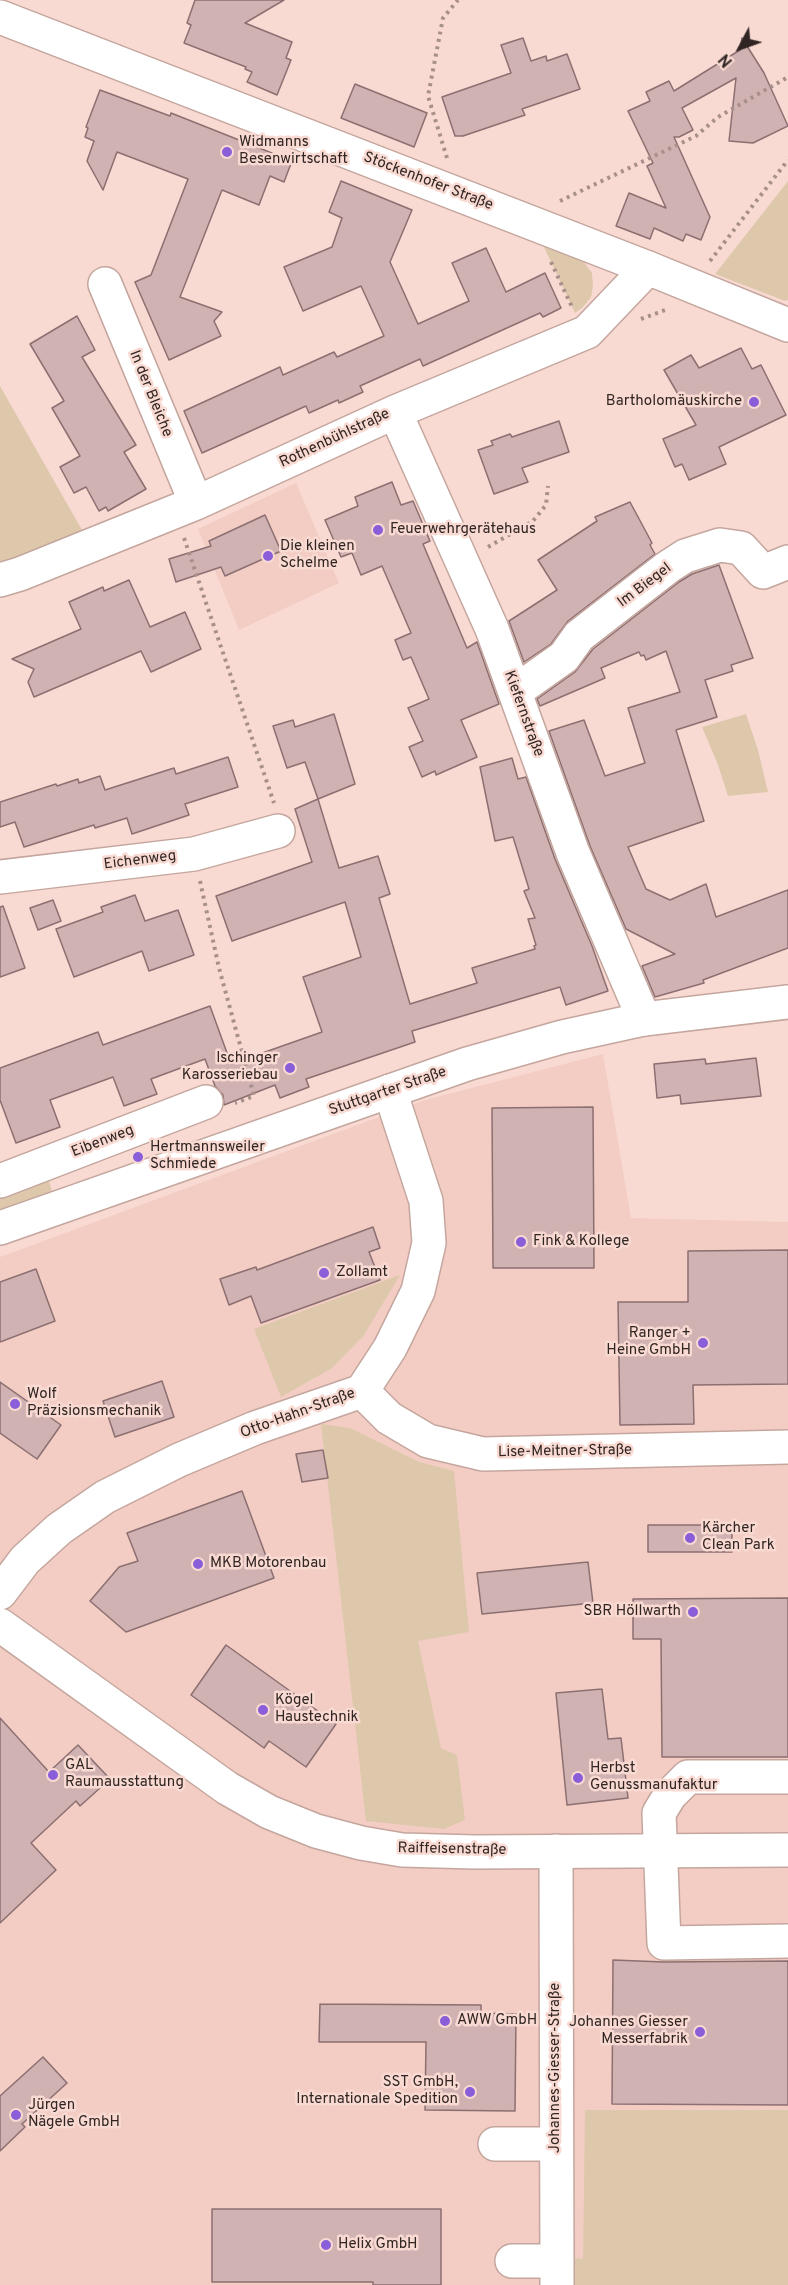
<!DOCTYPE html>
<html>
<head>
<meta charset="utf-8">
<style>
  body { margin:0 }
  #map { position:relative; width:788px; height:2285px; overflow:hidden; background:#f9dad2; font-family:Overpass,sans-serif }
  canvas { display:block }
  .north { position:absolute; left:710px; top:18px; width:60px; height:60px; -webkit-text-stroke:4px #f9dad2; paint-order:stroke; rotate:229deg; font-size:16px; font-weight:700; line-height:24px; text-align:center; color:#302522 }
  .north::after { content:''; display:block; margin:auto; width:21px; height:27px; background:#302522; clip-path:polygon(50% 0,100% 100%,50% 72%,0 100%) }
</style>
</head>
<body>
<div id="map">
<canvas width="788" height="2285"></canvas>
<div class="north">N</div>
</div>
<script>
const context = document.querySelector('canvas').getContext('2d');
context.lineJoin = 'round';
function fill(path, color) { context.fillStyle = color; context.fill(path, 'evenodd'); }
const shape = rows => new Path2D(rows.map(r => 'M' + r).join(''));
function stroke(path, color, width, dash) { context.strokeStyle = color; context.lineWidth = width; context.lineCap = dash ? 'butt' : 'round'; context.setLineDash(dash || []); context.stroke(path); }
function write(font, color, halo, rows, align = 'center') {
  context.font = font + ' Overpass,sans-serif'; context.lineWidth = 5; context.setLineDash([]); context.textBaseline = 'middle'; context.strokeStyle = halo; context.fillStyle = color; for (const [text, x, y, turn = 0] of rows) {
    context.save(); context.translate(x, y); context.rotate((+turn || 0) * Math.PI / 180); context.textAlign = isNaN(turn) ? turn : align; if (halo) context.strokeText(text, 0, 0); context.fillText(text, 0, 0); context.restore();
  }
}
const built = shape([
  [296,483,339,583,239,630,198,529],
  [603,1054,631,1218,788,1222,788,2285,0,2285,0,1257,425,1100]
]);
const green = shape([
  [788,181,788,300,785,301,715,274],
  [542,243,581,258,592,273,593,286,591,297,583,307,575,313],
  [0,386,86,537,0,564],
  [746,714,758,750,768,792,728,796,718,765,702,727],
  [49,1181,53,1195,0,1216,0,1198],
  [400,1275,364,1335,332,1368,281,1397,254,1329],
  [321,1424,350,1428,419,1462,454,1471,469,1632,418,1641,441,1748,457,1755,465,1820,444,1829,366,1821],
  [585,2110,788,2110,788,2285,575,2285,574,2258,583,2259]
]);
const building = shape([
  [195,0,284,0,245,23,292,42,286,58,291,60,277,95,247,82,252,72,245,69,246,67,184,43,191,25,187,23,195,0],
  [523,38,531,61,546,56,547,61,567,54,580,89,522,109,525,115,463,136,455,136,442,97,511,73,501,45,523,38],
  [742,38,764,73,788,126,753,143,729,141,736,78,682,108,693,130,679,137,674,137,710,217,701,240,686,234,683,241,654,228,650,239,616,226,629,193,666,208,647,166,653,163,628,111,650,101,646,92,669,81,674,91,740,50,742,38],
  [355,84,427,113,414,147,341,118,355,84],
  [100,90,170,116,171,113,292,161,284,182,270,176,259,205,222,190,180,297,222,312,214,321,221,336,169,360,135,282,151,275,188,179,117,152,103,190,87,161,94,141,85,137,88,128,86,127,100,90],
  [341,181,412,210,390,262,418,324,469,301,452,263,486,248,506,292,545,273,561,308,543,317,540,313,423,366,420,359,360,386,363,392,339,403,338,400,309,413,306,406,202,453,184,411,280,367,283,375,334,352,337,357,384,336,361,286,303,311,284,267,332,247,342,218,329,212,341,181],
  [77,316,95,350,82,357,136,445,124,452,146,489,108,511,106,507,99,511,86,487,74,493,60,467,80,456,52,408,64,401,30,344,77,316],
  [741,348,752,369,761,365,786,415,719,447,726,464,689,480,682,464,675,467,663,439,696,425,664,370,691,355,699,368,741,348],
  [559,421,569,452,522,468,528,482,494,494,478,450,493,445,491,441,510,434,512,437,559,421],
  [392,482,401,505,413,501,430,541,423,544,467,648,477,642,499,704,461,720,477,757,436,775,435,771,422,777,409,747,423,741,408,708,429,699,411,657,403,660,395,640,411,633,382,566,361,575,352,553,341,557,325,520,358,506,355,497,392,482],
  [630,502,652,543,650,545,655,554,568,621,551,644,524,662,509,621,557,590,538,560,597,521,595,517,630,502],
  [265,515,281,551,225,576,221,567,176,582,169,559,211,546,209,541,265,515],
  [719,565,753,658,731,665,733,671,705,680,717,717,676,730,704,821,628,847,646,889,670,900,706,884,716,917,788,890,788,948,703,980,704,983,655,997,642,966,675,954,626,929,590,846,549,731,584,720,605,776,645,763,628,708,680,692,666,651,646,660,644,655,641,656,639,652,601,668,605,678,540,706,537,699,575,672,593,649,679,582,692,574,719,565],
  [129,580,150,627,185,612,201,649,151,672,141,651,34,697,28,682,34,669,12,659,81,629,69,602,103,587,104,591,129,580],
  [334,714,355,784,318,799,305,762,287,768,273,726,293,720,295,727,334,714],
  [228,757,238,787,185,804,189,815,132,834,127,818,95,828,94,825,24,847,15,822,0,827,0,802,56,784,57,786,78,779,79,783,100,776,105,790,174,768,176,774,228,757],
  [512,758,518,779,526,777,555,859,592,946,608,991,566,1005,560,987,412,1031,415,1042,306,1079,309,1087,280,1098,275,1085,224,1105,223,1095,215,1086,205,1059,151,1079,157,1094,124,1106,113,1077,50,1100,60,1127,16,1143,0,1100,0,1068,98,1032,103,1045,210,1006,231,1064,322,1032,303,977,361,957,345,902,232,941,216,896,312,862,295,809,318,799,339,868,378,856,390,894,379,898,410,1004,477,983,472,968,535,949,534,946,536,945,528,919,535,918,524,891,529,889,513,837,495,841,480,767,512,758],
  [135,895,145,921,178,910,194,955,149,971,142,951,74,977,56,929,103,912,101,907,135,895],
  [53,900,61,921,38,930,30,908,53,900],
  [3,906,25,968,0,977,0,907,3,906],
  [756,1058,761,1096,681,1104,680,1095,657,1098,654,1064,705,1059,706,1064,756,1058],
  [593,1107,594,1268,493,1268,492,1108,593,1107],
  [373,1227,380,1248,369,1252,380,1280,261,1323,251,1296,229,1305,220,1279,256,1267,257,1270,373,1227],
  [788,1250,788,1384,693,1385,694,1424,620,1425,618,1302,688,1302,688,1251,788,1250],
  [36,1269,55,1321,0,1342,0,1282,36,1269],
  [162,1381,174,1417,115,1437,103,1401,162,1381],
  [0,1382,61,1425,37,1459,0,1433,0,1382],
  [323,1450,328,1478,302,1482,296,1454,323,1450],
  [242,1491,274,1578,126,1632,90,1601,119,1567,138,1561,127,1533,242,1491],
  [648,1525,732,1525,732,1552,648,1552,648,1525],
  [588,1562,593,1603,482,1614,477,1573,588,1562],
  [788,1598,788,1757,662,1757,661,1639,633,1639,633,1599,788,1598],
  [226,1645,336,1724,306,1767,269,1741,264,1748,191,1695,226,1645],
  [602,1689,608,1739,621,1738,628,1798,567,1805,556,1693,602,1689],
  [0,1718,49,1772,78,1745,110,1779,80,1806,76,1801,31,1843,56,1870,0,1923,0,1718],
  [613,1960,664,1962,788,1961,788,2105,612,2104,613,1960],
  [320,2004,481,2005,481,2013,516,2014,515,2111,425,2110,426,2042,319,2042,320,2004],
  [43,2057,67,2083,22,2124,25,2127,0,2151,0,2096,43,2057],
  [212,2209,441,2209,441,2285,373,2285,373,2282,212,2282,212,2209]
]);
const path = shape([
  [447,158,428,96,443,18,458,0],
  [560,201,696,136,718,117,788,77],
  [710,261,788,160],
  [551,262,572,307],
  [641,319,668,309],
  [184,538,274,803],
  [488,547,533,521,546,505,548,486],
  [200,881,219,968,254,1096,235,1103]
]);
const minor = shape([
  [105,284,196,503],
  [395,412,492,629,573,853,644,1019],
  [0,580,20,574,196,503,395,412,587,332,648,268],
  [516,691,564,657,579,636,668,567,685,556,720,545,741,548,763,572,788,562],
  [0,877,194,854,278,831],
  [0,1181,206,1102],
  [362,1391,389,1418,428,1441,483,1454,788,1447],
  [0,1593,25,1560,59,1529,105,1497,179,1460,255,1428,362,1391,390,1348,418,1291,429,1243,426,1201,390,1091],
  [788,1777,688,1777,670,1795,659,1813,664,1943,788,1941],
  [556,1851,557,2285],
  [495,2144,555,2144],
  [512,2261,556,2261]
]);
const major = shape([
  [0,17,648,268,788,325],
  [0,1228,467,1064,562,1037,644,1019,788,1002],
  [0,1625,227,1788,269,1812,316,1831,361,1843,402,1850,475,1852,788,1850]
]);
const markers = [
  [227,152,6,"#895ed8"],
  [754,402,6,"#895ed8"],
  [378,530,6,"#895ed8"],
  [268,556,6,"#895ed8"],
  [290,1068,6,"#895ed8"],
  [138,1157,6,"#895ed8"],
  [521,1242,6,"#895ed8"],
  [324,1273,6,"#895ed8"],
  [703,1343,6,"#895ed8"],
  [15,1404,6,"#895ed8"],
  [690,1538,6,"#895ed8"],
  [198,1564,6,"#895ed8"],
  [693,1612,6,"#895ed8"],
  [263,1710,6,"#895ed8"],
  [53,1775,6,"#895ed8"],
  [578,1778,6,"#895ed8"],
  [445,2021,6,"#895ed8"],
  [700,2032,6,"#895ed8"],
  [470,2092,6,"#895ed8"],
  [16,2115,6,"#895ed8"],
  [326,2245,6,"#895ed8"]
];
const poiNames = [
  ["Widmanns",239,143],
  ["Besenwirtschaft",239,160],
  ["Bartholomäuskirche",742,402,"right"],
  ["Feuerwehrgerätehaus",390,530],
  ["Die kleinen",280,547],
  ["Schelme",280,564],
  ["Ischinger",278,1059,"right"],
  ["Karosseriebau",278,1076,"right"],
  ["Hertmannsweiler",150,1148],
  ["Schmiede",150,1165],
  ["Fink & Kollege",533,1242],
  ["Zollamt",336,1273],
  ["Ranger +",691,1334,"right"],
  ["Heine GmbH",691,1351,"right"],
  ["Wolf",27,1395],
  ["Präzisionsmechanik",27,1412],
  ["Kärcher",702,1529],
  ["Clean Park",702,1546],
  ["MKB Motorenbau",210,1564],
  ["SBR Höllwarth",681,1612,"right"],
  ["Kögel",275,1701],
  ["Haustechnik",275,1718],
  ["GAL",65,1766],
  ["Raumausstattung",65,1783],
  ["Herbst",590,1769],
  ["Genussmanufaktur",590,1786],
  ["AWW GmbH",457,2021],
  ["Johannes Giesser",688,2023,"right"],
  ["Messerfabrik",688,2040,"right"],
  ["SST GmbH,",458,2083,"right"],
  ["Internationale Spedition",458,2100,"right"],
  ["Jürgen",28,2106],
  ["Nägele GmbH",28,2123],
  ["Helix GmbH",338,2245]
];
const streetNames = [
  ["Stöckenhofer Straße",428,182,21],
  ["In der Bleiche",150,394,68],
  ["Rothenbühlstraße",335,439,-25],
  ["Im Biegel",645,586,-37],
  ["Kiefernstraße",523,714,70],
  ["Eichenweg",140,861,-7],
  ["Stuttgarter Straße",388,1092,-19],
  ["Eibenweg",103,1142,-21],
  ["Otto-Hahn-Straße",298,1414,-20],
  ["Lise-Meitner-Straße",565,1452,-1],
  ["Raiffeisenstraße",452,1850,1],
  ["Johannes-Giesser-Straße",556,2068,-90]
];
fill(built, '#f3cdc3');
fill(green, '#dec8ac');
fill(building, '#d1b2b3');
stroke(building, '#8c6f71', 1.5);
stroke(minor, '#c4a69e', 36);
stroke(major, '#c4a69e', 36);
stroke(path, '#a7908a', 4, [3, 4.5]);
stroke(minor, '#fff', 33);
stroke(major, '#fff', 33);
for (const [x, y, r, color] of markers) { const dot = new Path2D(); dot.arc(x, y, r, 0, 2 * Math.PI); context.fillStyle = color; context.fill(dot); stroke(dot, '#f9dad2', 2); }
write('15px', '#302522', '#f9dad2', poiNames, 'left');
write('15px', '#302522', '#f9dad2', streetNames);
</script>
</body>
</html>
